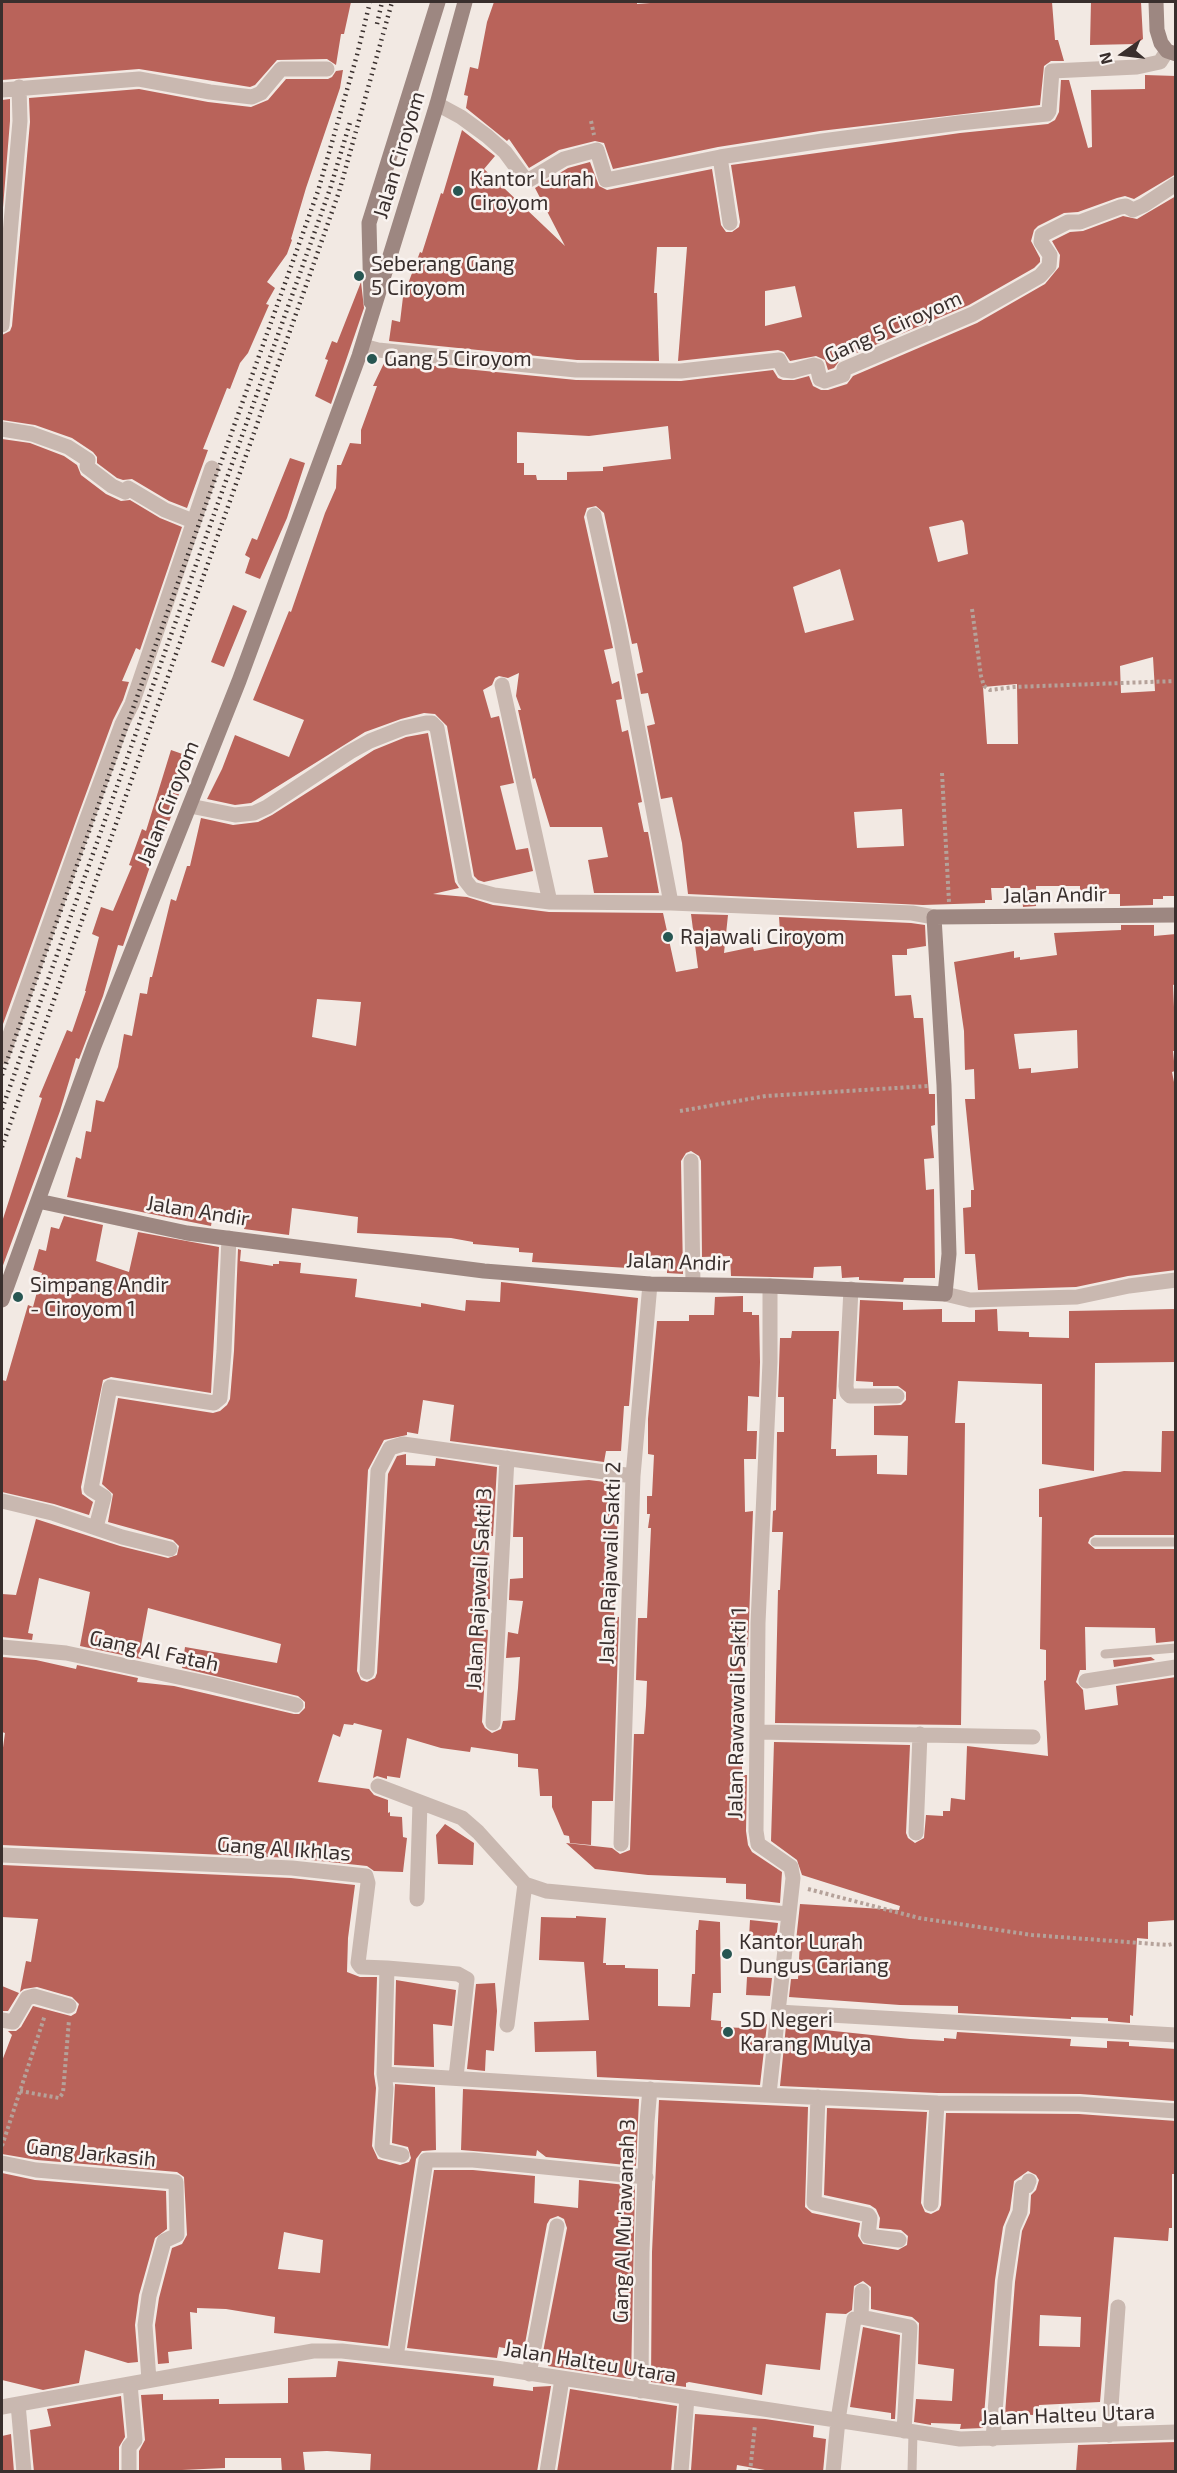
<!DOCTYPE html>
<html>
<head>
<meta charset="utf-8">
<style>
  body { margin:0 }
  #map { position:relative; width:1177px; height:2473px; overflow:hidden; background:#f2e9e3; font-family:"Exo 2",sans-serif }
  canvas { display:block }
  .frame { position:absolute; inset:0; border:3px solid #392f2d; pointer-events:none }
  .north { position:absolute; left:1093px; top:24px; width:60px; height:60px; -webkit-text-stroke:4px #f9f3f0; paint-order:stroke; rotate:256deg; font-size:16px; font-weight:700; line-height:24px; text-align:center; color:#392f2d }
  .north::after { content:''; display:block; margin:auto; width:21px; height:27px; background:#392f2d; clip-path:polygon(50% 0,100% 100%,50% 72%,0 100%) }
</style>
</head>
<body>
<div id="map">
<canvas width="1177" height="2473"></canvas>
<div class="frame"></div>
<div class="north">N</div>
</div>
<script>
const context = document.querySelector('canvas').getContext('2d');
context.lineJoin = 'round';
function fill(path, color) { context.fillStyle = color; context.fill(path, 'evenodd'); }
const shape = rows => new Path2D(rows.map(r => 'M' + r).join(''));
function stroke(path, color, width, dash) { context.strokeStyle = color; context.lineWidth = width; context.lineCap = dash ? 'butt' : 'round'; context.setLineDash(dash || []); context.stroke(path); }
function write(font, color, halo, rows, align = 'center') {
  context.font = font + ' "Exo 2",sans-serif'; context.lineWidth = 5; context.setLineDash([]); context.textBaseline = 'middle'; context.strokeStyle = halo; context.fillStyle = color; for (const [text, x, y, turn = 0] of rows) {
    context.save(); context.translate(x, y); context.rotate((+turn || 0) * Math.PI / 180); context.textAlign = isNaN(turn) ? turn : align; if (halo) context.strokeText(text, 0, 0); context.fillText(text, 0, 0); context.restore();
  }
}
const building = shape([
  [2,2,351,2,344,34,341,34,336,65,327,59,277,60,255,85,250,87,139,69,2,80],
  [494,2,637,2,637,4,664,2,1052,2,1055,40,1058,40,1064,61,1051,61,1044,66,1040,105,820,131,718,147,613,169,604,143,595,141,559,150,529,168,509,139,507,141,466,108,468,96,464,95,470,67,478,69,487,22],
  [1091,2,1141,2,1143,39,1136,44,1090,45],
  [343,70,340,88,306,188,291,239,292,240,287,254,267,282,275,288,266,304,269,305,248,353,240,363,230,389,227,388,203,449,208,450,187,508,169,501,132,479,123,480,117,478,97,463,97,457,93,452,72,438,35,425,2,420,2,335,10,331,12,326,30,122,29,98,139,89,208,102,251,107,268,100,286,79,328,79,332,77,336,71],
  [1145,75,1176,76,1176,174,1134,199,1125,196,1117,198,1078,212,1064,213,1038,226,1034,230,1031,241,1040,258,1040,262,1034,268,969,305,840,360,834,368,828,370,825,360,816,356,790,361,784,352,778,350,678,361,687,247,657,247,654,293,657,293,659,361,577,360,389,341,392,320,400,322,403,297,420,252,422,253,441,193,443,194,462,130,495,156,484,169,565,246,535,188,568,168,590,162,599,186,607,190,712,169,721,225,726,232,732,232,739,227,740,222,731,165,960,133,1048,124,1055,120,1059,112,1061,80,1069,80,1088,148,1092,147,1091,90,1145,89],
  [795,286,802,317,765,326,765,291],
  [10,99,10,121,2,220,2,100],
  [1176,196,1176,896,1163,896,1163,899,1153,899,1153,905,1120,906,1120,894,1080,894,1080,886,1036,886,1036,906,1023,907,1021,888,991,888,992,900,985,900,985,903,923,905,688,894,682,843,672,797,661,799,647,726,655,724,648,693,641,694,637,674,643,672,637,643,632,644,604,513,596,506,587,508,584,517,613,648,604,650,612,684,619,681,622,699,616,700,622,732,628,730,642,802,638,803,644,832,648,832,659,893,594,893,588,860,608,857,602,827,550,827,535,778,533,779,518,710,521,710,516,696,519,673,508,678,499,676,495,678,492,685,483,690,491,718,499,716,514,783,500,786,516,850,528,848,533,871,484,882,478,880,474,876,447,726,435,714,424,713,401,719,365,732,251,803,235,805,207,799,222,769,235,735,289,757,304,720,253,700,289,611,291,612,325,513,336,488,337,465,341,465,350,443,361,444,361,430,377,386,373,386,385,361,576,380,681,381,773,370,778,378,783,380,794,380,809,376,813,386,821,390,828,390,847,384,853,376,977,323,1045,284,1059,267,1060,255,1052,241,1070,232,1083,231,1123,216,1137,219],
  [668,426,671,459,603,467,603,471,567,472,567,480,537,480,536,475,524,475,524,463,517,463,517,432,589,436],
  [962,520,964,523,968,554,938,562,929,527],
  [840,569,854,620,805,633,793,587],
  [1153,657,1155,691,1121,693,1120,666],
  [1017,684,1018,744,987,744,983,687],
  [902,809,904,846,857,848,854,812],
  [361,282,364,308,331,404,315,396,328,360,325,359,332,341,337,343],
  [2,439,30,443,64,456,77,465,81,475,106,494,121,501,130,500,160,518,182,527,140,650,136,648,122,681,129,682,123,700,113,720,77,818,3,1024],
  [290,458,305,463,287,518,260,579,245,573,250,558,245,555,252,538,257,540],
  [233,605,247,611,224,667,211,662],
  [428,733,455,882,459,888,433,894,467,897,493,905,549,912,663,913,676,972,698,968,691,914,728,915,724,953,753,947,754,951,781,946,779,917,911,923,925,925,926,946,907,949,907,955,892,955,895,996,911,995,914,1018,923,1018,929,1094,935,1094,935,1125,931,1126,934,1158,924,1159,926,1190,934,1189,935,1278,904,1278,903,1282,859,1280,859,1277,842,1278,841,1266,814,1267,813,1278,731,1276,730,1256,702,1257,701,1161,699,1156,691,1151,686,1153,681,1161,683,1274,667,1273,667,1264,628,1263,628,1268,532,1262,533,1253,519,1252,519,1248,473,1244,473,1242,451,1238,357,1233,358,1217,292,1208,289,1235,244,1229,247,1218,213,1214,211,1226,67,1197,76,1157,81,1159,86,1131,91,1132,96,1100,104,1102,118,1067,124,1034,132,1036,140,993,147,994,150,977,152,977,171,899,176,901,187,866,190,866,201,818,233,825,258,822,272,815,374,750,406,737],
  [317,999,361,1002,356,1046,312,1037],
  [171,750,191,757,176,803,164,835,161,834,123,946,118,945,103,996,79,1059,76,1058,60,1111,2,1268,2,1222,42,1098,39,1097,67,1030,72,1032,86,991,85,991,99,937,92,934,101,907,113,911,132,866,129,865,142,829,146,831],
  [1121,925,1154,925,1154,936,1176,934,1176,984,1173,985,1176,1051,1173,1051,1175,1071,1172,1072,1176,1092,1176,1270,1128,1276,1076,1287,978,1290,975,1254,965,1254,963,1208,971,1207,971,1190,974,1190,965,1099,975,1099,974,1069,965,1070,964,1031,954,962,1014,951,1014,958,1020,957,1020,960,1057,955,1054,933,1121,930],
  [1077,1030,1078,1068,1031,1073,1031,1068,1019,1069,1014,1034],
  [64,1216,103,1225,96,1261,129,1272,138,1232,219,1247,211,1393,111,1377,103,1380,81,1487,82,1494,93,1502,89,1515,54,1504,2,1492,2,1380,6,1381,28,1305,33,1307,42,1273,33,1270,39,1249,46,1251,51,1227,59,1229],
  [238,1249,241,1250,240,1261,273,1266,273,1264,279,1264,279,1261,301,1263,300,1273,357,1279,355,1297,421,1307,421,1303,465,1311,466,1300,500,1302,501,1282,638,1298,629,1406,624,1406,621,1451,606,1451,604,1462,450,1441,454,1405,423,1400,418,1434,407,1432,407,1435,384,1440,368,1470,357,1671,361,1680,367,1682,375,1678,377,1673,388,1474,397,1456,406,1454,406,1465,435,1466,436,1458,497,1467,493,1536,489,1536,490,1599,485,1599,482,1629,488,1630,482,1722,485,1728,492,1733,501,1729,503,1721,515,1720,518,1688,520,1657,506,1658,508,1632,518,1634,523,1601,509,1600,510,1579,523,1578,523,1537,513,1537,515,1485,589,1480,612,1483,611,1493,619,1494,615,1571,614,1617,619,1617,613,1801,592,1801,591,1845,570,1843,569,1836,564,1835,552,1807,552,1796,540,1796,538,1769,518,1767,518,1754,471,1747,470,1752,441,1748,407,1738,400,1778,387,1776,387,1779,377,1776,373,1778,382,1730,354,1723,353,1725,344,1724,340,1737,333,1734,318,1782,369,1789,374,1795,388,1800,388,1813,390,1812,390,1816,402,1817,403,1837,407,1838,403,1872,374,1871,367,1866,292,1858,2,1845,2,1755,5,1733,2,1732,2,1657,36,1660,76,1669,77,1665,138,1678,137,1682,174,1686,294,1714,299,1714,305,1708,305,1702,298,1696,182,1668,185,1647,277,1663,281,1644,148,1608,140,1651,143,1652,141,1659,80,1646,90,1592,39,1578,28,1633,33,1634,32,1640,2,1637,2,1594,16,1595,36,1519,120,1546,168,1558,177,1555,179,1546,173,1540,108,1522,113,1494,102,1484,118,1398,213,1413,220,1411,227,1405,230,1399,234,1351],
  [743,1296,743,1312,752,1312,752,1315,759,1315,760,1362,759,1397,748,1396,748,1401,747,1431,757,1431,756,1459,744,1459,745,1512,753,1511,748,1647,744,1647,738,1737,742,1737,745,1751,742,1756,742,1775,747,1775,746,1831,748,1845,752,1852,782,1872,780,1903,746,1899,746,1884,726,1883,726,1878,648,1875,595,1869,566,1843,612,1848,620,1854,630,1850,634,1734,644,1734,646,1706,647,1681,636,1680,638,1618,647,1618,651,1528,648,1528,650,1514,647,1514,647,1496,652,1496,654,1455,648,1454,648,1419,657,1321,689,1321,689,1315,714,1315,715,1297],
  [860,1300,903,1302,903,1310,942,1309,942,1322,975,1322,975,1310,997,1309,998,1331,1029,1332,1029,1337,1069,1338,1069,1311,1176,1309,1176,1362,1095,1363,1094,1471,1042,1464,1042,1384,958,1381,955,1423,965,1423,961,1725,775,1723,778,1590,780,1590,783,1532,772,1532,773,1511,776,1510,777,1432,784,1432,784,1397,778,1397,780,1338,791,1338,792,1331,839,1331,836,1399,833,1399,831,1449,836,1449,836,1456,877,1455,877,1474,907,1475,908,1436,874,1435,874,1406,901,1405,906,1400,906,1392,898,1386,873,1386,873,1382,856,1381],
  [1162,1431,1176,1431,1176,1535,1095,1535,1090,1538,1088,1543,1095,1549,1176,1549,1176,1641,1156,1643,1155,1628,1085,1627,1086,1670,1080,1670,1076,1682,1083,1690,1085,1710,1118,1705,1116,1686,1176,1677,1176,1920,1148,1922,1148,1939,1137,1938,1133,2016,1130,2015,1130,2023,1108,2021,1108,2018,1071,2017,1071,2019,958,2013,958,2006,900,2005,789,1997,791,1979,798,1979,800,1941,796,1941,800,1904,899,1910,900,1906,802,1875,797,1860,771,1841,774,1742,910,1745,906,1833,908,1838,915,1843,924,1838,926,1815,943,1816,943,1811,950,1811,951,1798,965,1800,967,1746,1048,1756,1044,1681,1046,1680,1046,1650,1040,1649,1042,1517,1039,1517,1039,1489,1124,1471,1161,1472],
  [1151,1657,1155,1660,1114,1667,1113,1660],
  [445,1824,474,1843,473,1865,438,1864,436,1835],
  [2,1865,291,1878,355,1885,348,1938,347,1972,360,1977,377,1977,374,2074,376,2088,372,2146,378,2159,400,2165,409,2162,411,2158,408,2147,392,2143,395,2084,435,2087,436,2150,422,2151,416,2159,388,2346,274,2333,275,2317,226,2309,197,2308,197,2313,190,2312,192,2349,168,2352,169,2363,158,2364,155,2325,159,2298,172,2248,182,2244,187,2235,184,2177,177,2172,37,2160,2,2154,2,2061,12,2035,8,2031,16,2031,21,2027,33,2006,71,2016,76,2013,79,2004,72,1997,37,1987,24,1989,20,1992,26,1961,31,1962,38,1919,2,1917],
  [284,2232,323,2240,320,2273,278,2269],
  [576,1916,606,1918,603,1963,606,1963,606,1965,625,1965,625,1968,658,1969,658,2006,690,2007,692,1974,695,1974,696,1930,698,1930,699,1920,720,1922,721,1993,713,1993,711,2020,721,2021,721,2027,744,2028,744,2022,767,2024,760,2085,597,2077,596,2051,535,2052,534,2022,589,2020,584,1962,539,1960,541,1917,576,1918],
  [750,1920,778,1923,776,1940,749,1938],
  [747,1977,772,1978,770,1996,746,1995],
  [396,1980,456,1990,452,2026,433,2024,434,2067,394,2065],
  [495,1983,497,2011,494,2051,486,2050,485,2071,467,2069,476,1984],
  [2,1986,19,1993,8,2011,2,2011],
  [786,2026,910,2039,944,2041,944,2038,956,2039,957,2032,1071,2039,1070,2046,1107,2048,1107,2041,1129,2042,1129,2046,1176,2049,1175,2101,1080,2094,937,2093,780,2086],
  [463,2089,639,2099,636,2166,546,2157,537,2150,536,2156,461,2150],
  [659,2100,808,2107,805,2207,812,2213,860,2223,858,2236,863,2244,898,2250,907,2245,908,2236,901,2230,879,2228,880,2218,876,2209,870,2205,824,2195,827,2108,927,2112,921,2203,925,2212,931,2214,939,2210,941,2205,946,2113,1079,2114,1176,2121,1176,2174,1172,2174,1172,2228,1169,2228,1168,2241,1114,2237,1100,2402,1039,2405,1038,2410,1034,2410,1033,2415,1005,2414,1015,2282,1022,2231,1030,2213,1031,2195,1036,2190,1039,2180,1036,2175,1028,2171,1014,2181,1010,2210,1003,2227,995,2280,983,2428,960,2429,961,2424,931,2423,931,2425,914,2422,916,2399,952,2401,954,2369,918,2364,919,2323,912,2317,871,2309,871,2287,863,2281,854,2286,852,2310,846,2314,826,2313,820,2370,766,2364,762,2395,689,2382,686,2383,686,2387,651,2382,652,2252],
  [1040,2315,1081,2317,1080,2347,1039,2346],
  [434,2170,473,2170,535,2176,534,2203,578,2208,579,2180,635,2186,631,2379,548,2366,552,2353,543,2352,567,2228,564,2219,558,2216,550,2219,547,2224,524,2349,515,2347,515,2350,499,2347,497,2358,407,2348],
  [2,2173,35,2180,166,2191,167,2229,155,2238,139,2295,135,2325,138,2362,128,2363,85,2350,79,2383,43,2390,2,2380],
  [863,2327,900,2335,895,2419,891,2419,891,2413,850,2407],
  [338,2361,494,2378,493,2386,533,2391,533,2387,551,2386,537,2472,370,2472,371,2454,327,2451,303,2452,305,2471,282,2472,281,2458,225,2458,225,2468,139,2472,139,2451,145,2440,141,2395,163,2394,163,2400,219,2399,219,2404,288,2403,288,2378,336,2377],
  [570,2389,677,2406,671,2472,557,2472],
  [121,2396,125,2437,119,2447,119,2472,34,2472,30,2430,51,2426,47,2409],
  [695,2414,765,2419,814,2426,813,2437,826,2439,823,2472,776,2472,737,2465,736,2472,691,2470],
  [11,2434,14,2472,2,2472,2,2436],
  [1176,2442,1176,2472,1076,2472,1078,2445]
]);
const path = shape([
  [591,121,594,135],
  [972,609,981,676,984,686,990,690,1014,687,1176,681],
  [942,773,949,902],
  [680,1111,766,1096,928,1086],
  [808,1889,919,1918,1032,1935,1168,1945,1176,1943],
  [20,2091,59,2098,63,2093,69,2020],
  [2,2146,45,2015],
  [750,2472,755,2425]
]);
const lane = shape([
  [1095,1542,1176,1542],
  [1105,1654,1176,1648],
  [912,2472,913,2433]
]);
const street = shape([
  [2,90,139,79,210,92,252,97,261,93,281,69,327,69],
  [437,104,461,117,487,136,505,152,525,179,529,180,564,159,597,150,606,180,720,157,822,141,959,123,1047,114,1049,111,1052,71,1137,67,1160,62,1167,51],
  [720,157,730,223],
  [2,325,20,121,19,87],
  [363,346,378,350,576,370,681,371,779,360,784,370,792,371,814,365,817,366,820,379,825,381,843,375,844,369,973,314,1040,276,1049,266,1050,255,1041,242,1042,235,1068,222,1080,222,1120,207,1126,206,1133,210,1144,205,1176,184],
  [2,429,32,434,68,447,88,460,87,467,112,486,125,492,128,488,165,510,193,521],
  [594,515,618,624,671,903],
  [502,685,550,902],
  [190,806,235,815,254,813,267,807,350,752,370,741,403,728,426,723,432,723,437,728,465,880,472,889,494,895,550,902,671,903,912,913,934,917],
  [2,1057,86,821,122,724,132,704,212,468],
  [691,1161,693,1284],
  [770,1286,770,1362,758,1623,756,1831,758,1844,791,1867,793,1878,778,2012,1176,2035],
  [851,1289,846,1386,847,1393,850,1396,897,1396],
  [945,1294,970,1300,1077,1297,1129,1286,1176,1280],
  [2,1501,52,1513,122,1537,170,1549],
  [96,1527,104,1497,91,1489,110,1387,214,1403,220,1398,224,1351,229,1238],
  [2,1647,66,1653,211,1684,296,1705],
  [367,1672,378,1471,390,1448,403,1444,633,1476],
  [1086,1681,1176,1667],
  [493,1723,507,1458],
  [757,1732,1033,1737],
  [378,1786,462,1818,478,1832,525,1884,546,1891,788,1914],
  [916,1833,920,1734],
  [621,1844,633,1476,650,1284],
  [2,1855,292,1868,366,1876,368,1883,358,1963,361,1967,387,1968,384,2074,594,2087,937,2103,1079,2104,1176,2111],
  [417,1899,420,1803],
  [387,1968,458,1974,467,1979,456,2077],
  [2,2020,13,2022,27,1998,34,1996,69,2006],
  [507,2025,525,1884],
  [384,2074,386,2088,382,2147,384,2151,402,2155],
  [769,2094,778,2012],
  [818,2097,814,2203,868,2215,870,2218,868,2236,899,2240],
  [2,2163,36,2170,176,2182,177,2235,164,2241,149,2296,145,2325,149,2380],
  [931,2204,937,2103],
  [862,2291,861,2317,910,2327,904,2431],
  [396,2357,426,2160,473,2160,646,2177],
  [529,2374,557,2226],
  [641,2391,642,2252,647,2122,650,2089],
  [18,2404,24,2472],
  [2,2407,313,2351,342,2351,496,2368,960,2439,1176,2432],
  [1109,2435,1118,2307],
  [993,2439,1005,2281,1013,2228,1020,2212,1022,2187,1027,2186,1029,2181],
  [129,2472,129,2447,135,2440,130,2384],
  [547,2472,562,2379],
  [681,2472,687,2398],
  [833,2472,838,2420,854,2319]
]);
const secondary = shape([
  [1156,2,1157,30,1161,43,1167,51,1176,54],
  [371,302,369,223,438,2],
  [38,1201,187,1233,484,1271,650,1284,770,1286,945,1294,949,1254,944,1085,934,917,1176,915],
  [2,1300,94,1046,239,681,359,356,437,104,465,2]
]);
const rail = shape([
  [377,24,382,2],
  [2,1075,318,191,357,55,370,2],
  [2,1109,330,189,351,119],
  [2,1147,339,192,392,2]
]);
const markers = [
  [458,191,6,"#275652"],
  [359,276,6,"#275652"],
  [372,359,6,"#275652"],
  [668,937,6,"#275652"],
  [18,1297,6,"#275652"],
  [727,1954,6,"#275652"],
  [728,2032,6,"#275652"]
];
const streetNames = [
  ["Jalan Ciroyom",399,155,-73],
  ["Gang 5 Ciroyom",893,327,-24],
  ["Jalan Ciroyom",168,803,-68],
  ["Jalan Andir",1055,895,-1],
  ["Jalan Andir",198,1211,9],
  ["Jalan Andir",678,1262,2],
  ["Jalan Rajawali Sakti 2",610,1563,-88],
  ["Jalan Rajawali Sakti 3",479,1589,-87],
  ["Gang Al Fatah",154,1651,12],
  ["Jalan Rawawali Sakti 1",737,1713,-89],
  ["Gang Al Ikhlas",284,1849,4],
  ["Gang Jarkasih",91,2153,6],
  ["Gang Al Mu'awanah 3",624,2221,-88],
  ["Jalan Halteu Utara",590,2362,9],
  ["Jalan Halteu Utara",1068,2415,-2]
];
const poiNames = [
  ["Kantor Lurah",470,179],
  ["Ciroyom",470,203],
  ["Seberang Gang",371,264],
  ["5 Ciroyom",371,288],
  ["Gang 5 Ciroyom",384,359],
  ["Rajawali Ciroyom",680,937],
  ["Simpang Andir",30,1285],
  ["- Ciroyom 1",30,1309],
  ["Kantor Lurah",739,1942],
  ["Dungus Cariang",739,1966],
  ["SD Negeri",740,2020],
  ["Karang Mulya",740,2044]
];
fill(building, '#b9635a');
stroke(path, '#b5a29a', 4, [3, 3]);
stroke(lane, '#c9b8b0', 9);
stroke(street, '#c9b8b0', 15);
stroke(secondary, '#9d8781', 15);
stroke(rail, '#392f2d', 4.5, [1.5, 4.5]);
for (const [x, y, r, color] of markers) { const dot = new Path2D(); dot.arc(x, y, r, 0, 2 * Math.PI); context.fillStyle = color; context.fill(dot); stroke(dot, '#f9f3f0', 2); }
write('21px', '#392f2d', '#f9f3f0', streetNames);
write('21px', '#392f2d', '#f9f3f0', poiNames, 'left');
</script>
</body>
</html>
